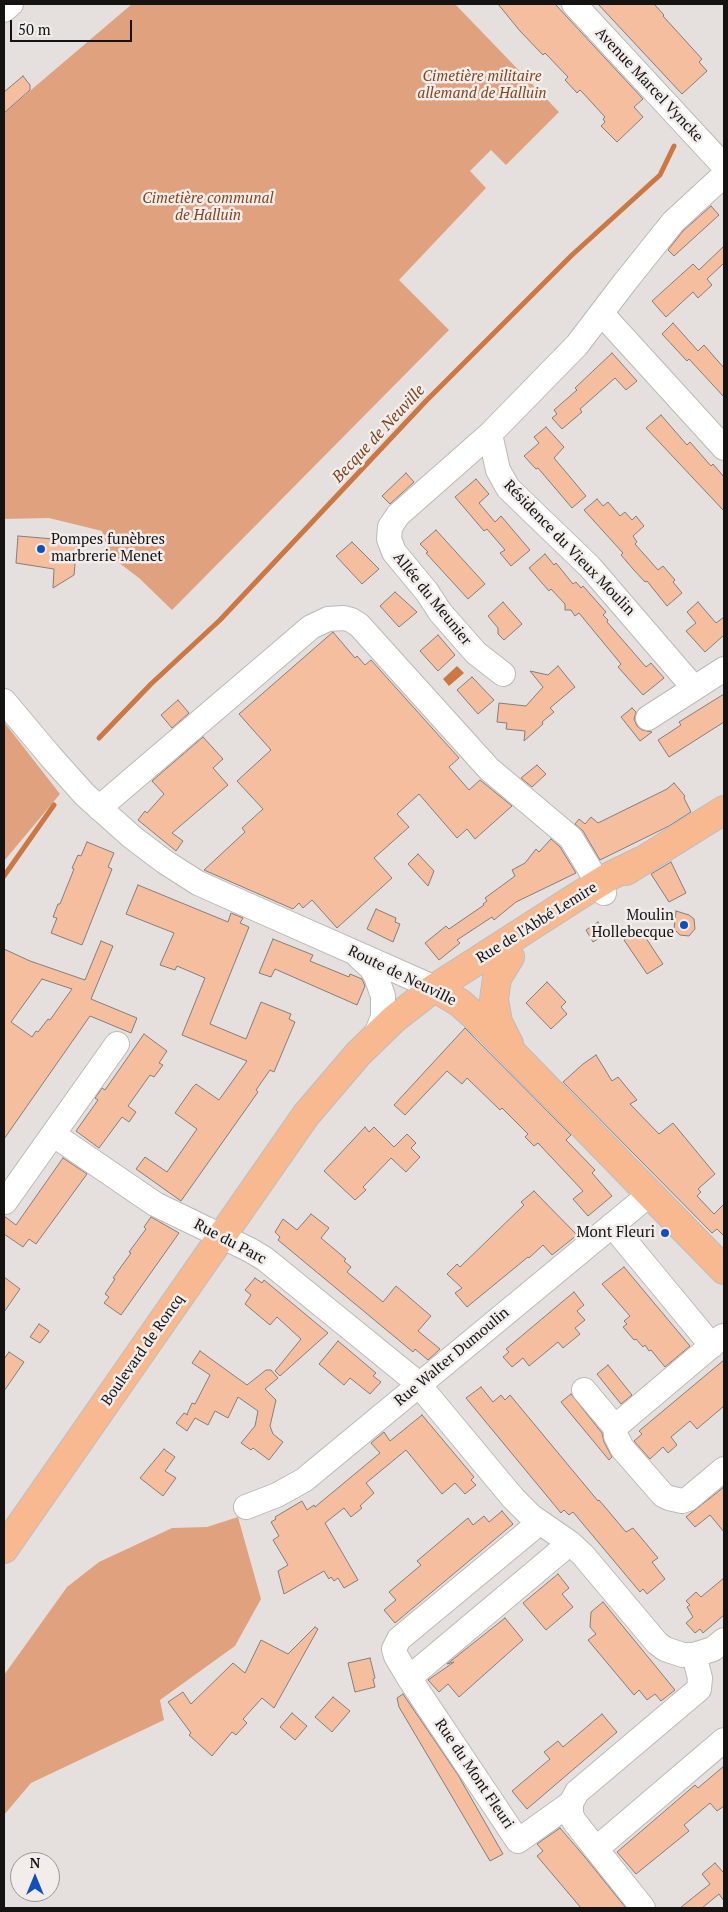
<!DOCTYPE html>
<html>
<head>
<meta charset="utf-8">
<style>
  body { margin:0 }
  #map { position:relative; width:728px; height:1912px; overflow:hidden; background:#e5e0dd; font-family:"PT Serif",serif }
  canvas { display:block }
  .frame { position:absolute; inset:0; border:5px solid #151312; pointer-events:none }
  .north { position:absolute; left:10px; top:1852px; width:50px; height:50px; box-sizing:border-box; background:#f2edea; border:1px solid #9a9694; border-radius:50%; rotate:0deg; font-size:14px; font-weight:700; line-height:20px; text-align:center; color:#151312 }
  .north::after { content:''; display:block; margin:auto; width:18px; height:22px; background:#1150bc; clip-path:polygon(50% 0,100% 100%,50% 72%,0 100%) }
  .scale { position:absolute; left:10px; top:20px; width:122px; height:22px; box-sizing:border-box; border:2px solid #151312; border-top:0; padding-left:6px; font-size:15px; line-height:18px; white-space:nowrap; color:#151312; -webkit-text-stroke:4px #f2edea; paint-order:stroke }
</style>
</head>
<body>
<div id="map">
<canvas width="728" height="1912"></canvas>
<div class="frame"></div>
<div class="north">N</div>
<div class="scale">50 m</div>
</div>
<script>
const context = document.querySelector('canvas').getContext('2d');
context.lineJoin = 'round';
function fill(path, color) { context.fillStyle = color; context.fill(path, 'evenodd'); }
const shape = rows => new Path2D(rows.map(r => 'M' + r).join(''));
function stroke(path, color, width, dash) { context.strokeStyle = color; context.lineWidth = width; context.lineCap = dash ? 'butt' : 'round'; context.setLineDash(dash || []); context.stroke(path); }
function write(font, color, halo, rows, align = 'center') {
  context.font = font + ' "PT Serif",serif'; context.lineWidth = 5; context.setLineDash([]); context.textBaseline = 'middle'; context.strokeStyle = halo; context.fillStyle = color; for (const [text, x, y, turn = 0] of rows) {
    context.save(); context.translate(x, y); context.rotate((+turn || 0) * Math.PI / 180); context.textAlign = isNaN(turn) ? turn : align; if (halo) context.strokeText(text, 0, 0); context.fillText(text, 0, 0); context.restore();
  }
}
const green = shape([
  [132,4,455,4,559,112,506,165,491,150,470,171,486,188,399,280,449,330,172,610,139,578,110,556,102,531,49,518,4,519,4,113],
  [4,722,60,794,4,861],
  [238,1517,261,1599,235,1646,160,1700,164,1720,31,1783,4,1815,4,1675,67,1587,99,1562,172,1528,207,1527]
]);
const water = shape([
  [457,666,464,673,449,686,443,679]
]);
const stream = shape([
  [99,738,151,684,220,620,426,401,572,255,660,175,674,146],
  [4,876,54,805]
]);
const building = shape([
  [498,4,555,4,643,99,634,107,643,117,617,142,601,126,605,122,603,119,605,117,583,93,580,90,577,93,565,80,568,77,545,53,543,55,520,31,498,4],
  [598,4,654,4,664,15,663,16,702,59,699,62,707,71,682,94,598,4],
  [23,76,30,85,30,90,4,113,4,92,23,76],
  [711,206,719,215,674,256,668,250,683,231,711,206],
  [724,246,724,263,707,279,712,285,698,298,693,292,666,317,652,301,693,264,699,270,724,246],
  [673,323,698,351,704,345,724,368,724,397,689,359,687,361,662,334,673,323],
  [612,353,637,381,626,390,615,378,580,409,582,412,562,429,552,418,557,414,554,410,577,390,575,388,612,353],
  [661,415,687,445,690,442,711,466,713,464,724,477,724,511,646,428,661,415],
  [546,427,564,447,554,458,586,496,572,508,538,468,536,469,524,456,539,443,534,437,546,427],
  [406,473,414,482,390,504,382,496,406,473],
  [476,479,489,494,479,503,495,522,501,516,530,550,511,566,500,553,505,550,487,529,484,531,455,497,476,479],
  [597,499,603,506,608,502,620,516,625,512,632,520,636,516,644,526,633,536,637,542,635,544,658,570,663,566,675,580,673,582,682,593,667,606,647,581,645,582,633,569,621,555,623,553,584,510,597,499],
  [436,530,485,584,468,599,426,553,428,552,420,544,436,530],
  [18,536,77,541,74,575,53,588,54,569,16,563,18,536],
  [352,542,379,569,362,584,336,556,352,542],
  [545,554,554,565,556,563,573,584,576,582,581,588,583,586,606,612,603,615,608,620,607,622,646,667,651,663,664,678,643,695,618,667,621,664,579,613,575,616,571,610,565,610,565,604,551,589,549,591,529,568,545,554],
  [395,592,417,612,399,627,380,606,395,592],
  [503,602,522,624,504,640,498,634,498,628,488,616,503,602],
  [698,602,716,623,724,617,724,635,705,652,686,631,696,623,687,612,698,602],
  [333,632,355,658,357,656,365,665,371,660,459,758,449,767,469,790,480,780,512,806,475,839,467,829,457,838,419,794,397,814,409,827,374,858,392,878,337,928,312,900,303,908,299,903,293,909,204,870,245,832,242,828,263,809,237,781,271,750,239,714,333,632],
  [438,635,455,655,438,671,420,651,438,635],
  [558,666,575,687,550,708,554,712,542,722,543,724,524,741,525,731,506,729,507,723,497,722,499,703,526,706,543,687,530,671,548,675,558,666],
  [472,677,494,700,478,714,457,690,472,677],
  [724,694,724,722,669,757,658,740,681,725,679,722,724,694],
  [178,700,189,713,172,728,161,715,178,700],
  [632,708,636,712,634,719,637,726,642,730,652,732,640,741,621,717,632,708],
  [203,737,223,759,213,768,228,785,172,833,183,841,176,851,138,820,145,811,147,813,164,794,152,781,203,737],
  [537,765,546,774,532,787,521,778,537,765],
  [674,783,685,796,684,798,691,812,669,826,600,860,583,831,575,824,579,819,585,824,591,817,598,823,667,789,674,783],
  [551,839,560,847,576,873,516,902,494,920,492,917,457,940,460,943,439,960,425,943,446,926,449,929,484,905,483,904,487,901,485,898,515,876,512,870,525,863,536,849,539,852,551,839],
  [87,842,114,853,108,867,112,869,82,945,51,933,57,918,53,917,58,904,60,904,74,869,72,868,78,855,81,856,87,842],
  [418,854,434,871,428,886,408,864,418,854],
  [671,862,686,893,669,902,651,874,671,862],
  [138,885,228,922,231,913,243,918,240,923,249,927,210,1024,246,1039,261,1002,291,1014,289,1019,295,1022,274,1072,270,1070,256,1090,258,1092,181,1201,136,1169,145,1157,167,1172,197,1129,175,1113,193,1087,196,1084,219,1100,247,1061,182,1035,205,978,177,966,175,970,160,965,174,933,126,914,138,885],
  [376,909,396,918,395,922,400,924,393,942,367,929,376,909],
  [676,911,689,915,694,919,695,929,689,936,680,935,674,929,676,911],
  [598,922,606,934,593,942,586,930,598,922],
  [640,929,663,964,647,974,624,940,640,929],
  [273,939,313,955,310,961,349,977,350,974,362,979,365,986,357,1005,275,969,271,977,259,973,273,939],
  [101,941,113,946,91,999,137,1018,131,1033,90,1016,4,1139,4,949,30,961,85,980,101,941],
  [42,979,72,989,50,1020,48,1019,38,1032,36,1031,32,1037,11,1022,42,979],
  [547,982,566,1002,561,1007,567,1014,551,1029,526,1003,547,982],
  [465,1028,571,1135,566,1140,595,1170,592,1173,612,1196,588,1216,573,1199,583,1191,538,1143,534,1146,525,1137,528,1134,502,1108,500,1110,467,1078,462,1084,447,1071,405,1115,394,1105,465,1028],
  [144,1034,167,1051,159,1063,163,1065,154,1077,150,1075,128,1106,136,1112,129,1122,122,1117,99,1148,76,1131,98,1100,95,1098,102,1088,105,1090,144,1034],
  [596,1055,612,1081,618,1077,637,1100,630,1104,659,1134,673,1123,715,1174,698,1189,701,1192,697,1196,714,1214,724,1204,724,1236,717,1229,712,1233,563,1082,583,1064,596,1055],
  [365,1127,369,1132,374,1127,394,1147,407,1134,416,1143,411,1148,420,1157,406,1172,391,1158,363,1187,366,1190,355,1200,324,1171,365,1127],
  [63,1158,87,1174,36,1244,29,1239,23,1247,4,1234,4,1216,16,1225,63,1158],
  [534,1191,577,1235,552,1255,543,1245,529,1258,528,1257,467,1307,455,1293,462,1288,447,1274,457,1264,460,1267,524,1205,521,1202,534,1191],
  [311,1214,329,1228,321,1238,346,1259,344,1261,351,1267,347,1272,383,1302,396,1286,431,1316,418,1331,440,1349,428,1360,415,1349,413,1352,278,1240,280,1237,275,1232,283,1219,297,1230,311,1214],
  [151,1217,179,1233,121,1315,104,1303,109,1297,105,1294,115,1279,113,1278,131,1253,129,1252,146,1229,144,1227,151,1217],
  [624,1267,690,1346,665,1367,651,1350,649,1351,645,1345,643,1347,636,1339,634,1340,623,1327,627,1324,624,1321,630,1316,602,1284,624,1267],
  [4,1277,20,1289,4,1312,4,1277],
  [255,1278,262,1283,264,1280,328,1333,280,1376,275,1371,301,1339,277,1317,270,1325,245,1304,251,1295,245,1290,255,1278],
  [574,1292,584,1305,577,1311,585,1320,575,1328,580,1334,563,1348,558,1342,529,1366,523,1358,512,1367,503,1357,509,1352,506,1349,574,1292],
  [39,1324,49,1331,40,1343,30,1337,39,1324],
  [338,1341,376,1373,373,1376,381,1382,370,1394,350,1378,344,1385,319,1364,338,1341],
  [200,1351,247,1385,266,1370,271,1370,278,1378,265,1389,276,1400,270,1426,273,1434,283,1442,269,1460,253,1448,251,1450,241,1443,255,1426,258,1411,238,1397,228,1418,215,1411,208,1425,195,1418,187,1431,176,1423,184,1413,188,1415,187,1414,192,1403,195,1404,210,1375,192,1363,200,1351],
  [9,1352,24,1362,4,1391,4,1359,9,1352],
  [724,1360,724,1406,697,1429,690,1421,671,1437,677,1445,668,1453,663,1447,650,1459,634,1441,642,1434,639,1431,724,1360],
  [608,1365,632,1395,621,1404,597,1374,608,1365],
  [481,1387,493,1402,501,1395,505,1400,510,1395,598,1501,599,1500,626,1532,633,1528,658,1558,652,1562,665,1579,647,1594,643,1589,640,1592,573,1512,569,1515,564,1510,561,1513,466,1398,481,1387],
  [571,1394,602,1433,604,1442,612,1457,609,1460,561,1402,571,1394],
  [422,1415,474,1477,471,1480,476,1485,465,1494,455,1483,442,1494,406,1450,366,1483,374,1493,360,1506,362,1508,351,1517,344,1508,325,1523,358,1580,344,1588,338,1578,334,1581,331,1577,329,1579,324,1571,284,1594,278,1571,288,1565,273,1540,279,1536,271,1522,276,1519,275,1517,302,1501,307,1510,314,1505,315,1507,380,1453,371,1443,384,1432,390,1441,422,1415],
  [164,1449,175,1457,165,1471,176,1478,163,1496,140,1478,164,1449],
  [724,1487,724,1532,710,1515,695,1527,686,1517,724,1487],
  [502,1511,513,1524,395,1623,384,1610,396,1600,389,1592,421,1565,417,1561,468,1518,473,1525,484,1516,489,1522,502,1511],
  [558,1574,569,1588,562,1594,573,1607,546,1630,523,1603,558,1574],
  [724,1578,724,1615,703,1633,700,1629,695,1633,686,1623,693,1617,687,1607,690,1605,686,1601,696,1592,701,1597,724,1578],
  [603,1602,675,1690,661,1701,655,1694,647,1700,639,1690,634,1695,588,1640,596,1634,590,1627,591,1612,603,1602],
  [505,1618,523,1640,459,1697,448,1684,439,1692,428,1680,454,1662,447,1664,505,1618],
  [315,1627,318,1629,274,1708,262,1698,243,1719,247,1723,236,1735,232,1732,212,1756,189,1735,191,1733,168,1702,183,1692,191,1704,233,1663,245,1673,261,1640,288,1654,315,1627],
  [370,1658,375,1678,373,1679,375,1687,355,1692,348,1663,370,1658],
  [403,1694,458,1775,503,1854,490,1861,399,1707,397,1698,403,1694],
  [333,1697,350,1711,332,1732,315,1717,333,1697],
  [292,1713,307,1726,295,1740,280,1727,292,1713],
  [602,1714,617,1732,527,1809,512,1791,550,1759,544,1752,558,1741,563,1747,602,1714],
  [724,1766,724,1806,717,1811,710,1803,684,1825,689,1831,636,1874,617,1852,695,1785,698,1788,724,1766],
  [560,1828,584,1856,626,1908,581,1908,537,1856,543,1851,537,1844,560,1828],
  [715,1863,723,1872,724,1871,724,1901,719,1894,702,1908,680,1908,710,1884,702,1874,715,1863]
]);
const minor = shape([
  [574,4,724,166],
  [4,10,11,4],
  [602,314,724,448],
  [490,434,398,515,390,527,389,539,394,552,427,592,440,612,476,653,503,674],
  [694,688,590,567,508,488,498,470,490,434,577,345,625,282,673,222,724,175],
  [4,701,51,757,85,795,132,837,165,862,198,883,218,892,435,988],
  [648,718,724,669],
  [99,808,311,627,328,619,344,618,351,620,359,625,489,769,571,838,604,893],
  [359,957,371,968,376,976,383,996,383,1017,375,1037],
  [54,1135,155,1204,250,1250,265,1259,409,1376,419,1385,513,1498,531,1516,570,1543,583,1555,657,1643,665,1649,683,1655,694,1655,713,1649,724,1640],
  [5,1202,117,1044],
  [612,1225,712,1346],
  [584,1390,615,1427,616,1436,622,1448,663,1495,669,1498,682,1501,688,1499,724,1469],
  [615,1427,723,1336],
  [246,1507,277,1495,304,1480,650,1194],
  [539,1523,399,1639,394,1649,396,1656,409,1678,570,1543],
  [694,1655,700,1678,699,1689,577,1792,571,1803,571,1814,574,1821,596,1849,724,1740],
  [409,1678,518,1841,571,1803],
  [596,1849,643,1908]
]);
const major = shape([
  [626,871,724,810],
  [435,988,460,1003,488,1028,724,1270],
  [509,1044,498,1022,494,1000,497,978,510,957],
  [4,1549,306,1115,358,1054,394,1019,430,991,578,896,612,875,641,861]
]);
const markers = [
  [41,549,5,"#1150bc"],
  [684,925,5,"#1150bc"],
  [665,1233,5,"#1150bc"]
];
const parkNames = [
  ["Cimetière militaire",482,77],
  ["allemand de Halluin",482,94],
  ["Cimetière communal",208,199],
  ["de Halluin",208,216]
];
const streetNames = [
  ["Avenue Marcel Vyncke",649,85,47],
  ["Résidence du Vieux Moulin",569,548,46],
  ["Allée du Meunier",432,599,51],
  ["Rue de l'Abbé Lemire",537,923,-32],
  ["Route de Neuville",402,976,26],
  ["Rue du Parc",230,1242,28],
  ["Boulevard de Roncq",143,1350,-55],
  ["Rue Walter Dumoulin",452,1357,-40],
  ["Rue du Mont Fleuri",474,1774,56]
];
const poiNames = [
  ["Pompes funèbres",51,540,"left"],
  ["marbrerie Menet",51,557,"left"],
  ["Moulin",674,916],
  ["Hollebecque",674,933],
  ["Mont Fleuri",655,1233]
];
const waterNames = [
  ["Becque de Neuville",379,434,-47]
];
fill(green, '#e0a27e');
fill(water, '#cc7844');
stroke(stream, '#cc7844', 5);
fill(building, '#f4be9f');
stroke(building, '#837e7c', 1);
stroke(minor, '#bdb9b6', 26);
stroke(major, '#bdbdbd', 30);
stroke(minor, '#fff', 24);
stroke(major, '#f8b890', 28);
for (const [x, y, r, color] of markers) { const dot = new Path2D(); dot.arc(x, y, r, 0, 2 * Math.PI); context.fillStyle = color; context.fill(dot); stroke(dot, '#f2edea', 2); }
write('italic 15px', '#7f4622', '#f2edea', parkNames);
write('15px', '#151312', '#f2edea', streetNames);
write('15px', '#151312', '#f2edea', poiNames, 'right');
write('italic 16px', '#79411c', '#f2edea', waterNames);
</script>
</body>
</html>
